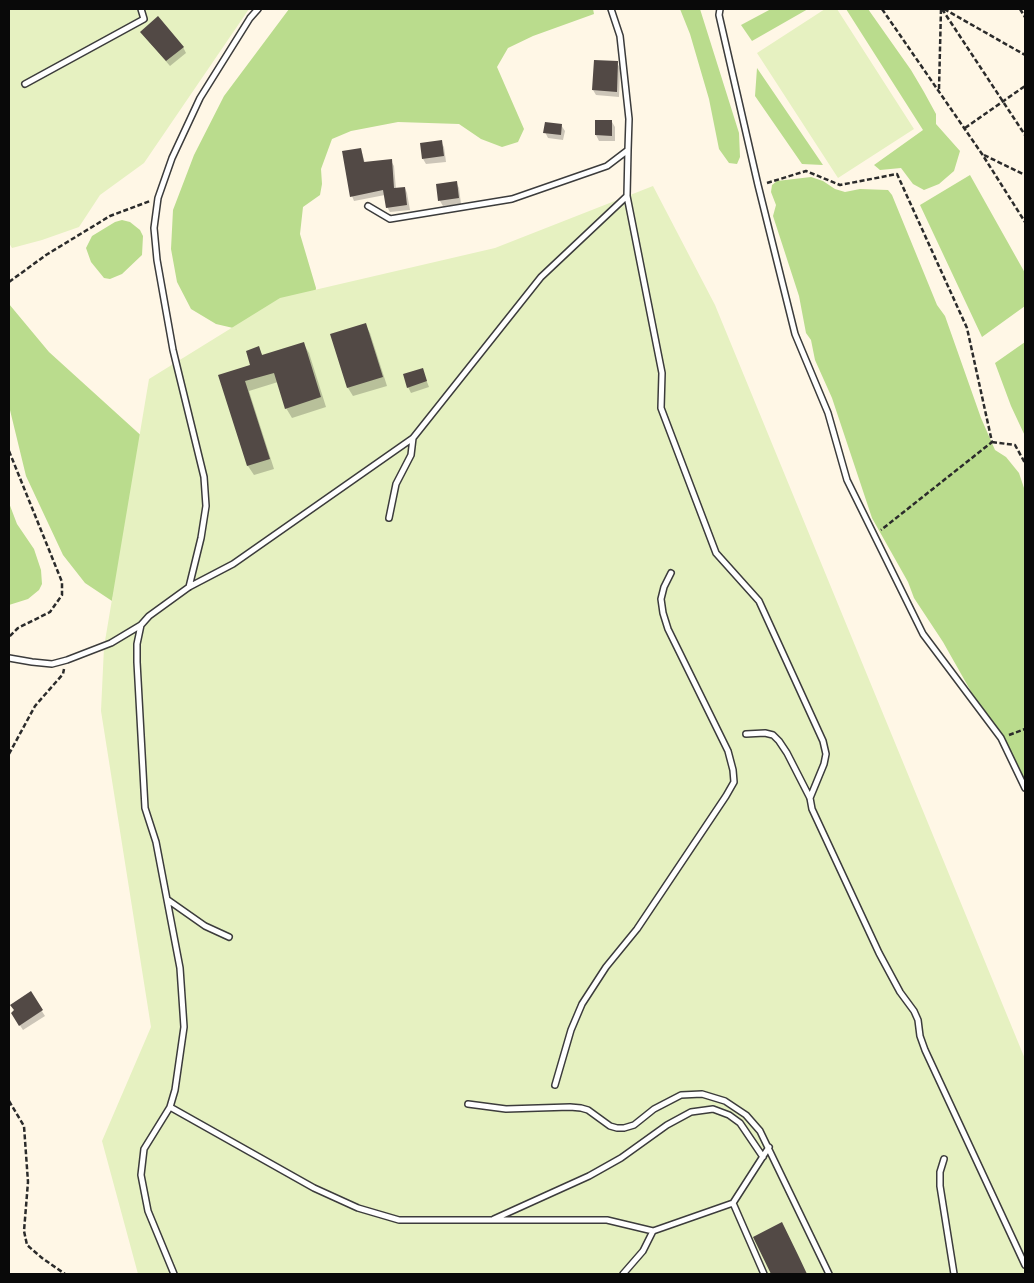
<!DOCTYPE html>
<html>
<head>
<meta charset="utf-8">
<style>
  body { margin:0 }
  #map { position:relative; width:1034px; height:1283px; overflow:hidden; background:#fff7e6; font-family:Bitter,serif }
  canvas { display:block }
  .frame { position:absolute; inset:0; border:10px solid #090909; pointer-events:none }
</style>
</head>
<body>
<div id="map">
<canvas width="1034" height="1283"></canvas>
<div class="frame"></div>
</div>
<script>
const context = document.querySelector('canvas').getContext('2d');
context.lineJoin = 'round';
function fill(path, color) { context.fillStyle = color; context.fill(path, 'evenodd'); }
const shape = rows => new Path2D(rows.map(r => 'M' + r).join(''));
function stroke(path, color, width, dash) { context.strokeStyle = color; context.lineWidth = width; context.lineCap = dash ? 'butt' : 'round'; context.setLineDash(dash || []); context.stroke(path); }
const forest = shape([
  [289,9,593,9,594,14,533,36,508,48,497,67,524,129,518,142,502,147,481,139,459,124,398,122,351,131,332,139,321,169,322,184,320,195,303,207,300,234,316,288,314,308,246,331,216,324,191,309,177,282,171,249,173,210,194,155,224,96],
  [680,9,700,9,739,133,740,157,737,164,729,163,719,149,709,99,690,34],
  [771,9,808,9,752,41,741,25],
  [846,9,868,9,911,70,924,92,936,114,936,124,960,151,954,171,939,184,924,190,913,184,901,168,880,170,874,165,923,130],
  [757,68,823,165,802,164,755,96],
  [970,175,1025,273,1025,306,982,337,920,205],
  [811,177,823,181,835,189,845,192,860,189,888,190,892,195,937,305,945,316,981,418,995,450,1006,457,1019,473,1025,491,1025,787,943,642,914,598,908,582,872,518,832,398,815,360,811,340,806,333,799,296,773,216,776,205,771,192,772,185,777,181],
  [122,220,130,222,140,230,143,236,142,255,122,274,110,279,104,278,91,262,86,248,92,236,115,222],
  [9,304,49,352,146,440,112,601,85,583,63,555,26,476,9,406],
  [1025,342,1025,436,1011,406,995,363],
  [9,503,17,524,34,549,41,570,42,584,39,590,28,599,9,605]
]);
const pitch = shape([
  [9,9,249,9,144,163,100,195,79,227,42,240,12,248,9,243],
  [825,9,837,9,914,129,838,178,757,53],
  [653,186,715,305,1025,1059,1025,1274,138,1274,102,1141,151,1027,101,711,104,647,149,379,280,298,495,248]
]);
const shadow = shape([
  [145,37,183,47,186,53,170,66],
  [617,63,620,68,619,97,596,95,593,90],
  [596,121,612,122,615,127,615,141,599,141,596,135],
  [561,125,565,131,563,140,548,138,545,132],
  [441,142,444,147,446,162,426,164,423,159],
  [361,149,365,163,391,161,394,166,396,189,405,188,407,193,410,210,390,212,387,207,385,195,354,201,352,196],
  [456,182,459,188,461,204,443,206,440,201,437,185],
  [365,324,370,333,387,386,353,396,348,388],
  [303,343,309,353,326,407,292,418,286,408,278,382,249,391,274,469,254,475,248,466,220,376,251,365,258,348,263,356],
  [422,369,429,387,411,393,408,387],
  [30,993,45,1016,23,1030,15,1018,15,1011]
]);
const building = shape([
  [158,16,184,47,166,61,140,32],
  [594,60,618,61,617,92,592,90],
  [595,120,612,120,612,136,595,135],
  [545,122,562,124,561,135,543,133],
  [442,140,444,156,422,159,420,143],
  [361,148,364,162,392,159,394,188,405,187,407,205,386,208,383,190,350,197,342,151],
  [457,181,459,198,438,201,436,184],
  [366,323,383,377,347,388,330,334],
  [304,342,321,397,285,409,274,373,245,381,270,459,247,466,218,375,250,365,246,351,259,346,262,355],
  [423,368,427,381,407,388,403,374],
  [31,991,43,1010,19,1026,11,1013,14,1010,10,1005],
  [782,1222,799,1257,807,1274,771,1274,753,1237]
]);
const path = shape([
  [882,9,982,154,1025,222],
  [942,9,1025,135],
  [944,9,1025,55],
  [1020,9,1025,17],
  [939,89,941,9],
  [965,128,1025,86],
  [984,155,1025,175],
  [767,183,806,171,840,185,897,174,967,328,992,442,881,530],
  [9,282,46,255,110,216,150,201],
  [992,442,1015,445,1025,463],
  [9,451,62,582,62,595,50,612,18,628,9,637],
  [1009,735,1025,729],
  [9,754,35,706,63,674,64,669],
  [9,1101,24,1126,28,1182,24,1231,27,1245,42,1258,65,1274]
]);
const service = shape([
  [720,9,719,15,758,185,795,334,828,413,847,480,923,634,1001,738,1025,788],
  [25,84,144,19,141,9],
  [627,196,662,373,661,408,716,553,759,601,823,741,826,754,824,764,810,798],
  [368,206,390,219,512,199,607,166,628,150,629,119,620,36,611,9],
  [389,518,396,484,411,455,413,438],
  [189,587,201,538,206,506,204,477,173,350,157,260,154,228,158,198,172,158,200,98,250,18,258,9],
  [141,625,137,644,137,662,145,808,156,842,180,968,184,1027,175,1090,170,1107,144,1149,141,1175,148,1211,174,1274],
  [9,658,32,662,52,664,67,660,111,643,141,625,149,616,189,587,233,564,413,438,541,277,627,196,628,150],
  [746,734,765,733,773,735,779,741,787,753,810,798,812,809,879,953,900,992,914,1011,918,1020,920,1036,925,1050,1025,1265],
  [168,900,205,926,229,937],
  [555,1085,571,1030,582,1004,606,967,637,929,726,796,734,782,733,770,728,751,668,629,663,613,661,599,664,587,671,573],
  [468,1104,506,1109,570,1107,581,1108,588,1110,610,1126,617,1128,624,1128,634,1125,654,1109,681,1095,702,1094,725,1101,746,1115,760,1131,829,1274],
  [170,1107,314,1188,358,1208,399,1220,607,1220,653,1231,733,1203,764,1274],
  [944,1159,940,1172,940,1186,954,1274],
  [733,1203,769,1147],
  [494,1219,589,1176,621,1158,667,1125,691,1112,713,1109,729,1115,740,1123,763,1157],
  [623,1274,643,1251,653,1231]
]);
fill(forest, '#badc8d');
fill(pitch, '#e6f1c1');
fill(shadow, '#0003');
fill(building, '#524945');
stroke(service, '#3c3c3c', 8);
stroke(path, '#2b2b2b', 2.5, [5, 2.5]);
stroke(service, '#fff', 5);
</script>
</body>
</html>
